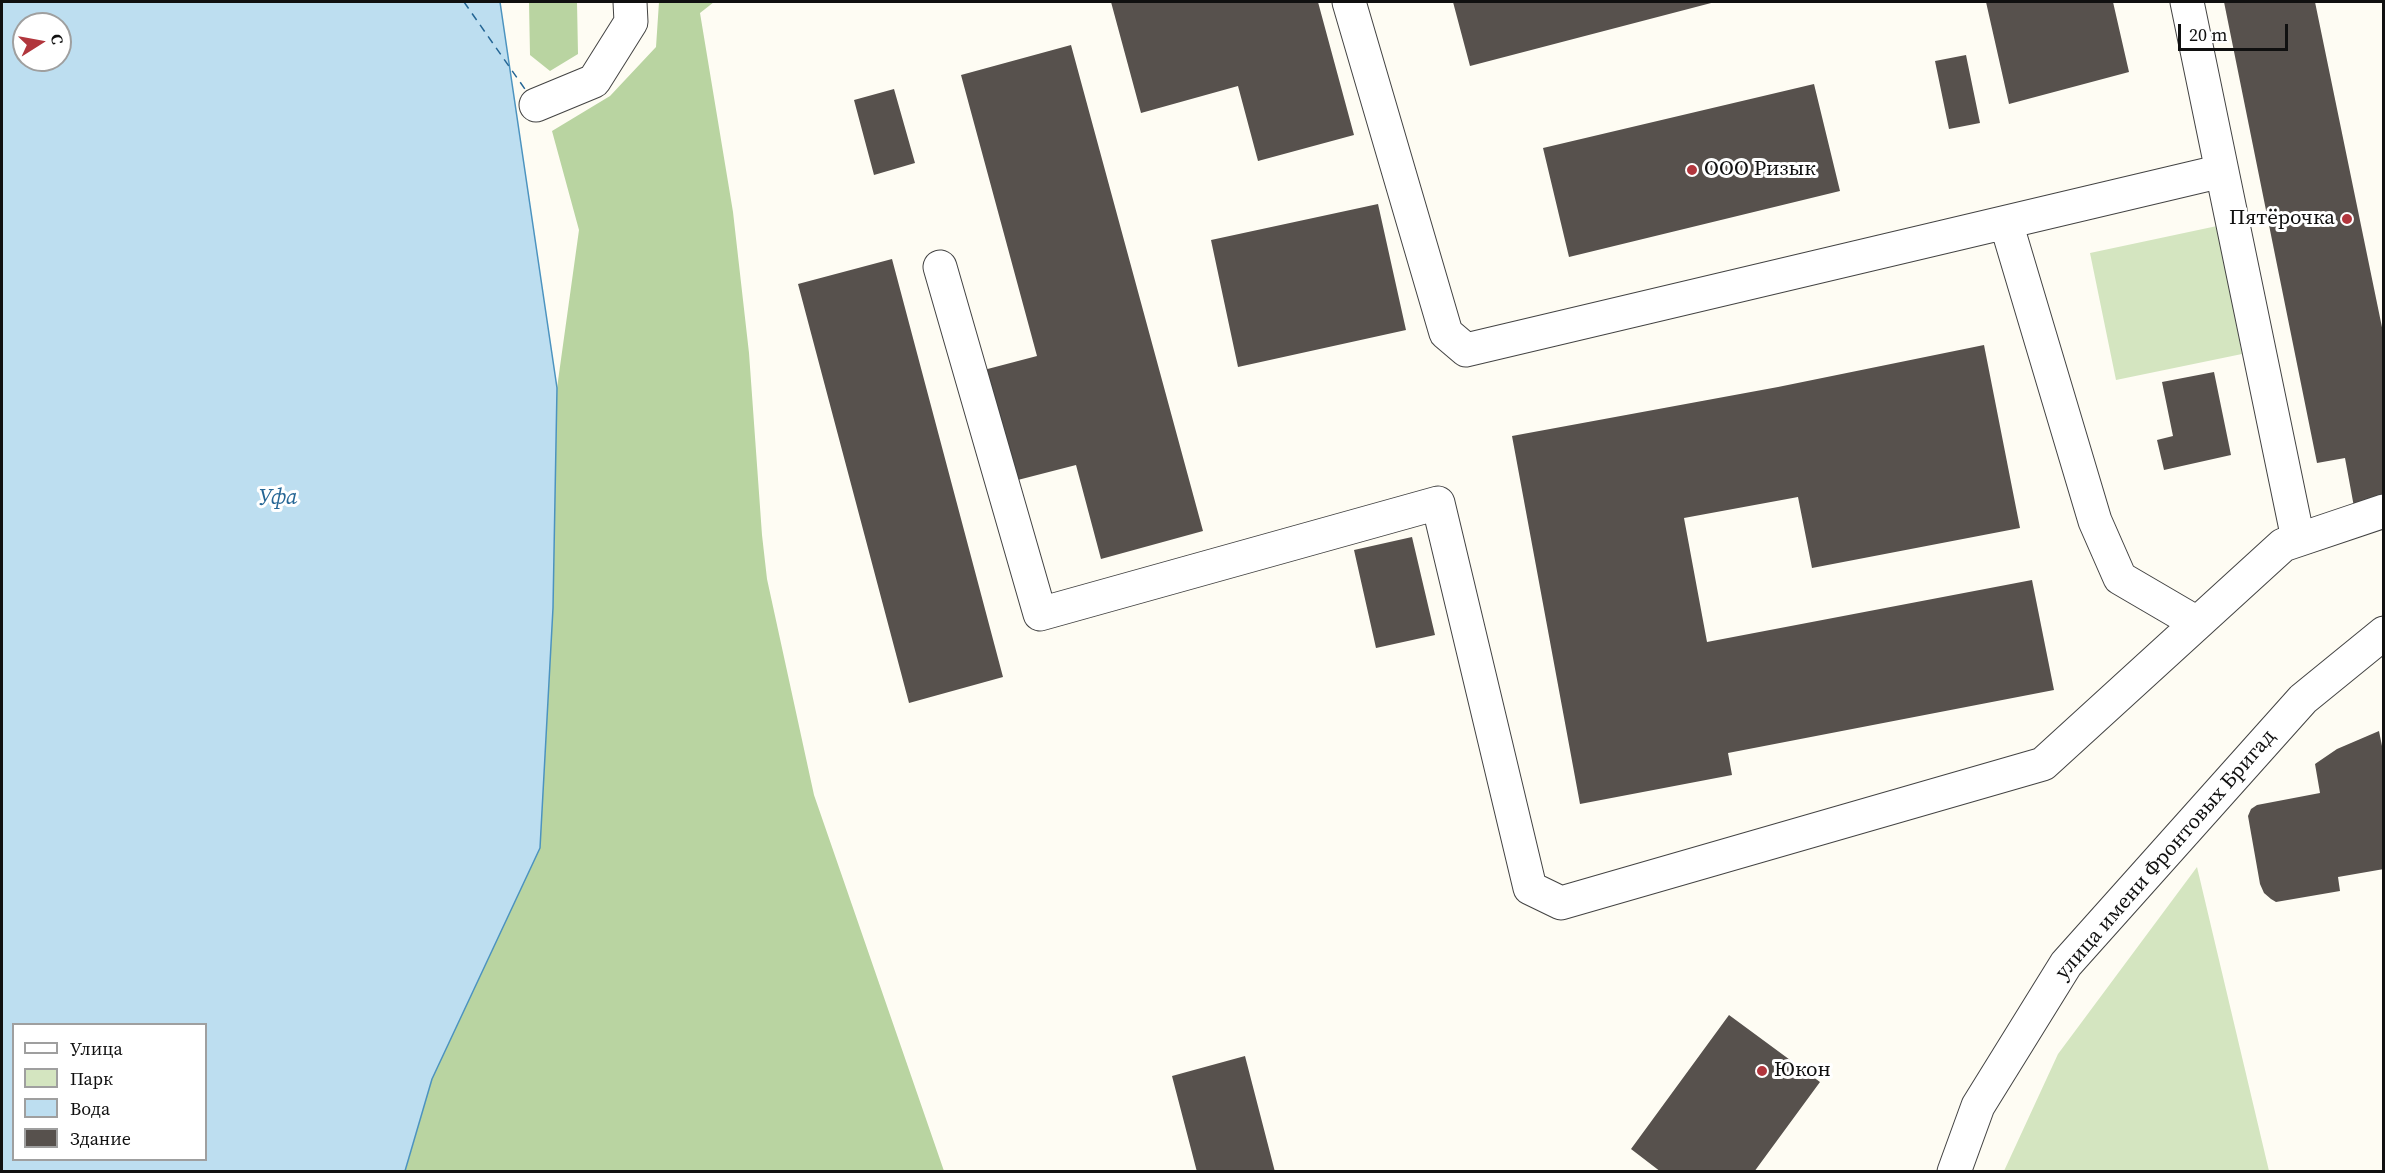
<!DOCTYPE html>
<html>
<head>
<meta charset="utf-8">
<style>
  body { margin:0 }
  #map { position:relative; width:2385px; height:1173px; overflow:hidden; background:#fefcf3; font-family:"Source Serif 4",serif }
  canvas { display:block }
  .frame { position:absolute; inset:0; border:3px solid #101010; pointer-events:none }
  .legend { position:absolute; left:12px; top:1023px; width:195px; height:138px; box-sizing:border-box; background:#fff; border:2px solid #9f9f9f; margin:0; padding:8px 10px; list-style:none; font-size:18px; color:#101010 }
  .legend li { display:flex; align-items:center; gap:12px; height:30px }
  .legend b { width:30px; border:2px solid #9f9f9f }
  .north { position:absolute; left:12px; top:12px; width:60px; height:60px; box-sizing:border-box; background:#fff; border:2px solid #9f9f9f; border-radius:50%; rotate:79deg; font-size:16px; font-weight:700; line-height:24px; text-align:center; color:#101010 }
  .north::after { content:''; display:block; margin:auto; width:21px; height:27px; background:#b1363d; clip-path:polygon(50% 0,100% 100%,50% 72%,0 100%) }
  .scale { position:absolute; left:2178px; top:24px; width:110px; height:27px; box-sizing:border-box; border:3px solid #101010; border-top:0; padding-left:8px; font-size:18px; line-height:21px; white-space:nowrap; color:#101010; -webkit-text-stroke:4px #fff; paint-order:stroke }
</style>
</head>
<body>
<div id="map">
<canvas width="2385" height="1173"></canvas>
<div class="frame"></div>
<ul class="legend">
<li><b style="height:8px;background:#fff"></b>Улица</li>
<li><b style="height:16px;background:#d4e5c0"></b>Парк</li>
<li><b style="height:16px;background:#bddef0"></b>Вода</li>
<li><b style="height:16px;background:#57514d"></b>Здание</li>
</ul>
<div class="north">С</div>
<div class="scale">20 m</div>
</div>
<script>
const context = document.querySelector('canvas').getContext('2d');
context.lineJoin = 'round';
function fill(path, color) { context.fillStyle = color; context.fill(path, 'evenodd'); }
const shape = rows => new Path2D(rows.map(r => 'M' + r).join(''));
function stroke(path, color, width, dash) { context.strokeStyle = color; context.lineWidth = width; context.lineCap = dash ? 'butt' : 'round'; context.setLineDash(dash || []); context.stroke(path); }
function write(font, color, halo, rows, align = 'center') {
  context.font = font + ' "Source Serif 4",serif'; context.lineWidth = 6; context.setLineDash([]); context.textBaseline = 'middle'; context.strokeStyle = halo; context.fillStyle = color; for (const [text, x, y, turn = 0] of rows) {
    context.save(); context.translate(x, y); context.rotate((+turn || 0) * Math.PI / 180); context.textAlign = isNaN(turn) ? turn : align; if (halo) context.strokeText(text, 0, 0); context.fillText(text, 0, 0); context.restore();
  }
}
const green = shape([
  [2217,226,2242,354,2116,380,2090,253],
  [2197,867,2269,1171,2004,1171,2058,1054]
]);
const forest = shape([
  [529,2,577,2,578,54,550,71,530,55],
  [659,2,714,2,700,13,733,212,749,353,762,535,767,579,814,795,944,1171,405,1172,432,1079,553,608,557,388,579,230,552,131,610,96,656,47]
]);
const water = shape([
  [2,2,500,2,557,388,553,608,540,848,432,1079,405,1171,2,1171,2,2],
  [24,24,60,24,60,60,24,60,24,24],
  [14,1024,206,1024,206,1160,14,1160,14,1024]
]);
const ferry = shape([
  [464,2,527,92]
]);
const building = shape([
  [1111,2,1318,2,1354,135,1258,161,1238,86,1141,113],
  [1453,2,1715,2,1470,66],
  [1986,2,2113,2,2129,72,2009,104],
  [2224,2,2315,2,2384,337,2384,501,2354,507,2345,458,2317,463],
  [1071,45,1203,531,1101,559,1076,465,1010,482,980,371,1037,356,961,75],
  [1966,55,1980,123,1949,129,1935,61],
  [1814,84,1840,191,1569,257,1543,148],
  [894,89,915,163,874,175,854,100],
  [1378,204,1406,330,1238,367,1211,240],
  [892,259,1003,677,909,703,798,284],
  [1984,345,2020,528,1812,568,1798,497,1684,518,1707,642,2032,580,2054,690,1728,753,1732,775,1580,804,1512,436,1778,387],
  [2214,372,2231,455,2164,470,2157,440,2173,436,2162,382],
  [1412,537,1435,635,1376,648,1354,550],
  [2379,731,2384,756,2384,869,2338,877,2340,891,2276,902,2271,899,2264,893,2260,884,2248,816,2251,809,2257,805,2320,793,2315,764,2337,749],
  [1729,1015,1820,1082,1754,1172,1661,1172,1631,1149],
  [1245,1056,1275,1172,1197,1172,1172,1076]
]);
const minor = shape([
  [1349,2,1446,333,1466,350,2222,171],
  [2187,2,2298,539],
  [536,105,594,81,631,22,630,2],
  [2010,236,2095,521,2120,578,2197,623],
  [940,267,1040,614,1438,503,1530,888,1561,903,2043,764,2283,545,2384,511],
  [1954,1172,1978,1106,2066,964,2303,699,2384,633]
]);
const markers = [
  [1692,170,6,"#b1363d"],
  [2347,219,6,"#b1363d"],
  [1762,1071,6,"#b1363d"]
];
const poiNames = [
  ["ООО Ризык",1704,170],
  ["Пятёрочка",2335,219,"right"],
  ["Юкон",1774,1071]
];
const streetNames = [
  ["улица имени Фронтовых Бригад",2166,855,-49]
];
const waterNames = [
  ["Уфа",278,498]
];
fill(green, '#d4e5c0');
fill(forest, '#b9d4a1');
fill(water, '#bddef0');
stroke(water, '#4c93bf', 1.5);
stroke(ferry, '#256695', 1.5, [8, 6]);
fill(building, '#57514d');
stroke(minor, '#434343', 35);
stroke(minor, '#fff', 33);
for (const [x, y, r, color] of markers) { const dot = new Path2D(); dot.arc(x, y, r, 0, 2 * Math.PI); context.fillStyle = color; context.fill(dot); stroke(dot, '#fff', 2); }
write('21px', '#101010', '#fff', poiNames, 'left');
write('21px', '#101010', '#fff', streetNames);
write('italic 22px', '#256695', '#fff', waterNames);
</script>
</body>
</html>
